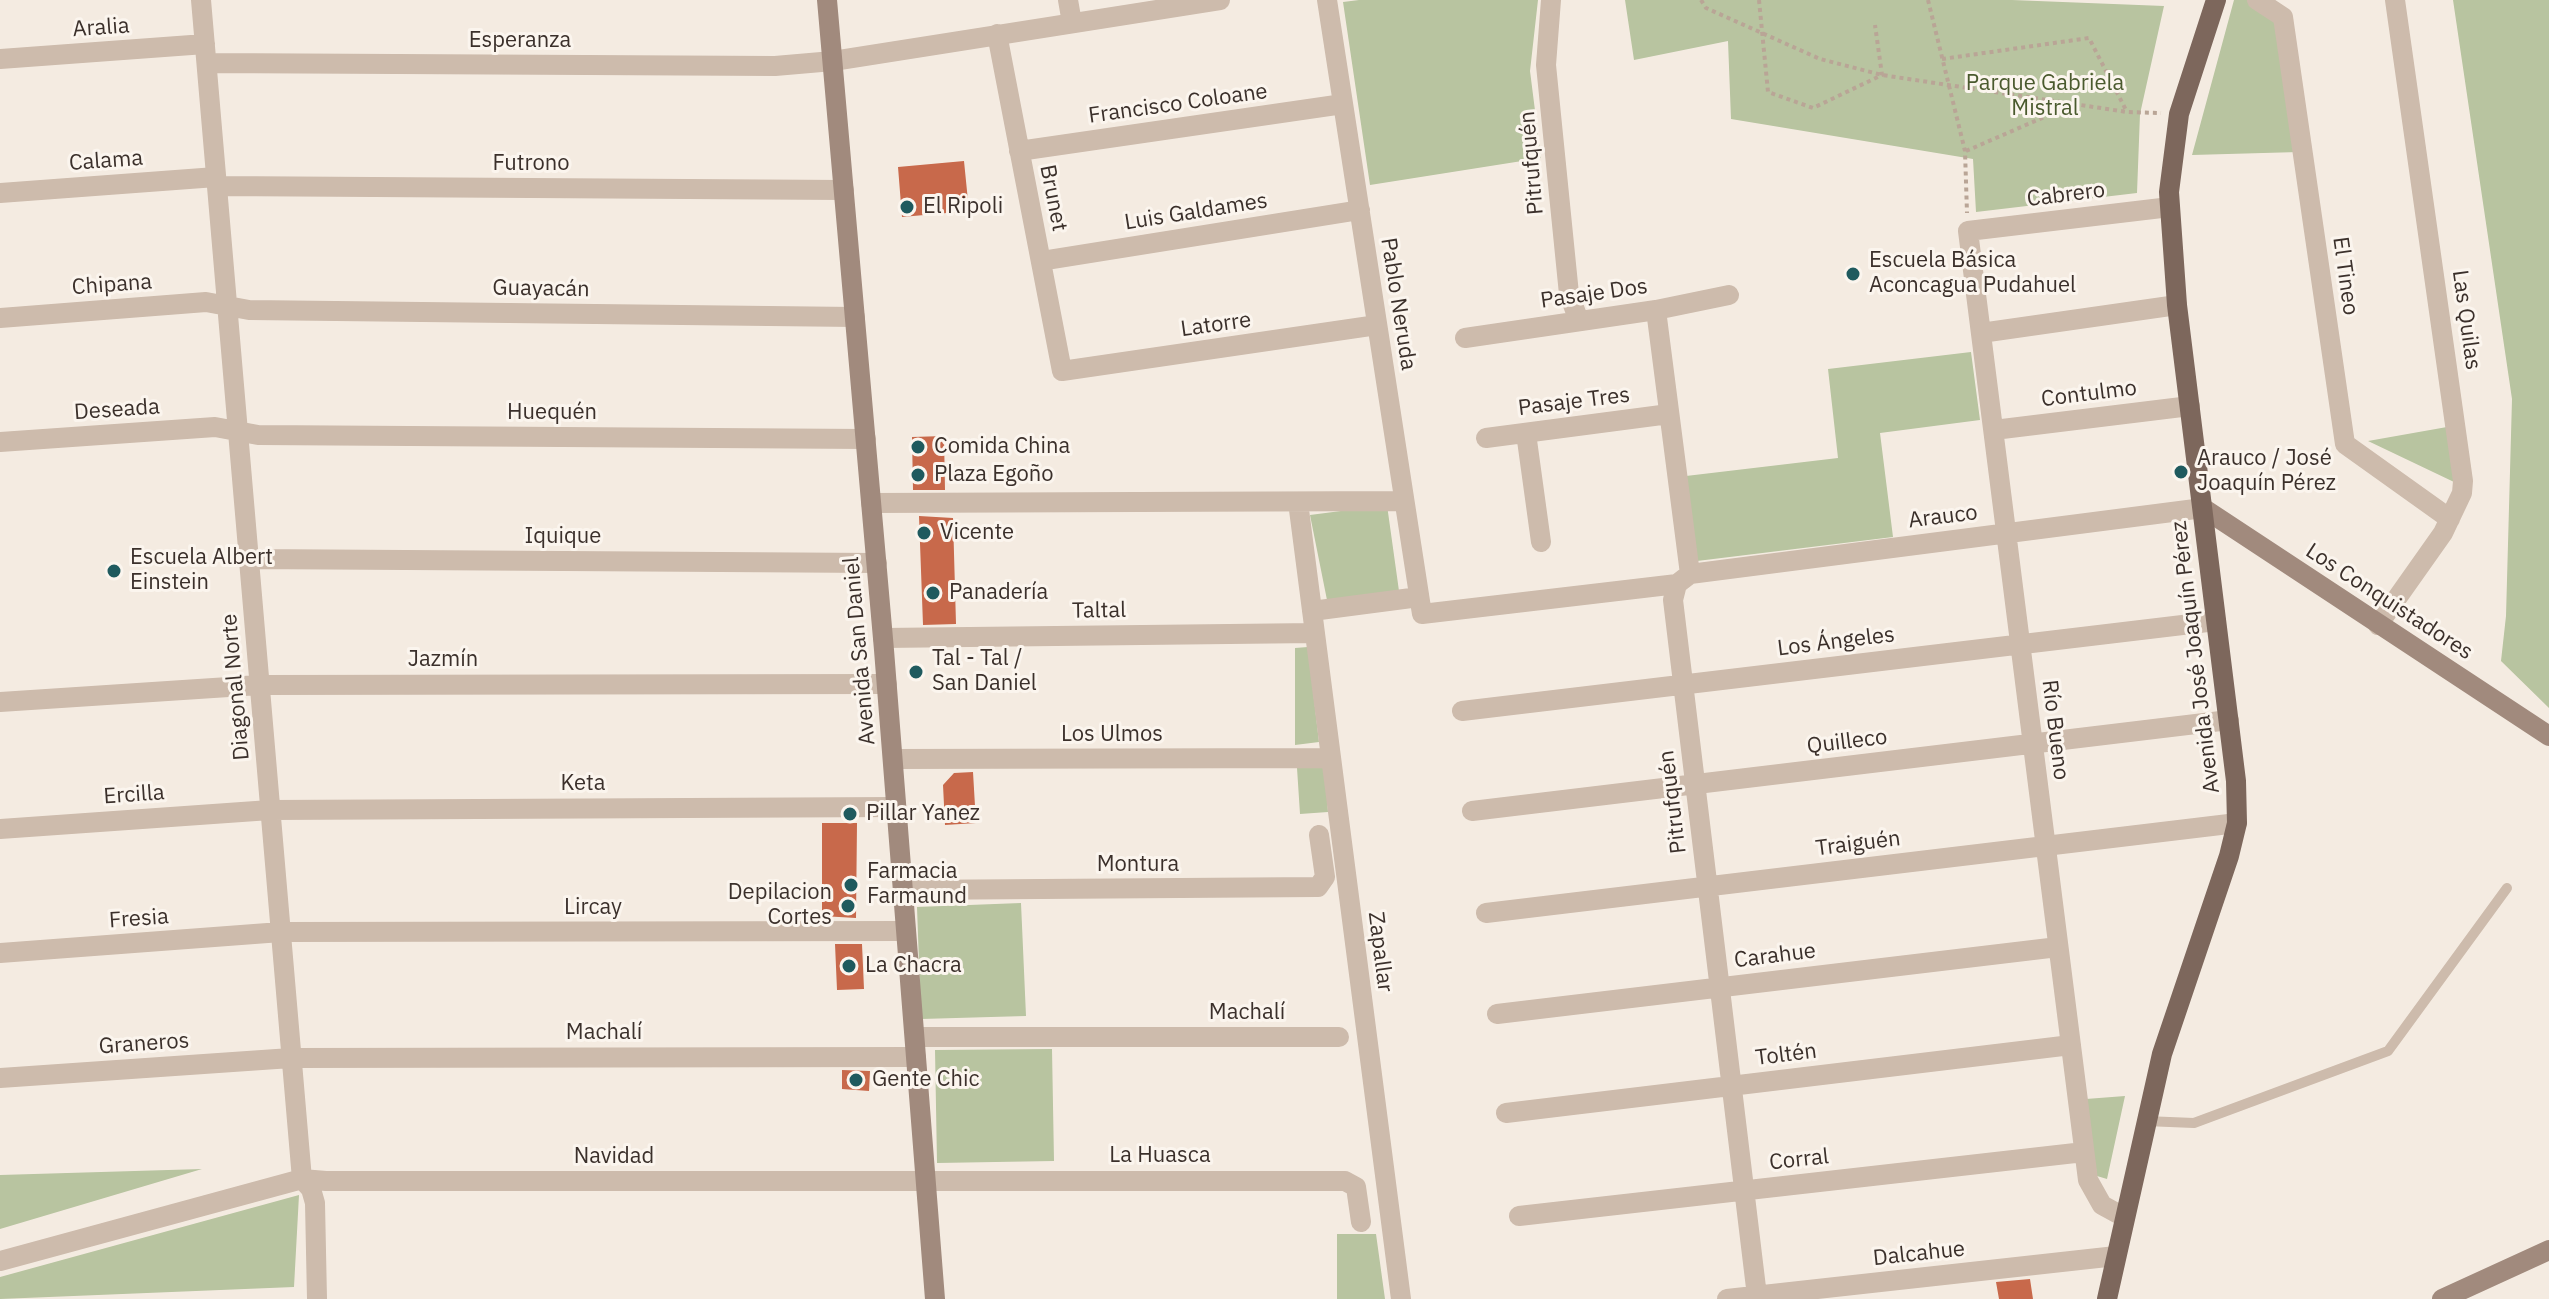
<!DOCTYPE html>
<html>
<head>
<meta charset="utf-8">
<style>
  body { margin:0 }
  canvas { display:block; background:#f4ebe1 }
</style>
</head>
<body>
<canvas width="2549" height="1299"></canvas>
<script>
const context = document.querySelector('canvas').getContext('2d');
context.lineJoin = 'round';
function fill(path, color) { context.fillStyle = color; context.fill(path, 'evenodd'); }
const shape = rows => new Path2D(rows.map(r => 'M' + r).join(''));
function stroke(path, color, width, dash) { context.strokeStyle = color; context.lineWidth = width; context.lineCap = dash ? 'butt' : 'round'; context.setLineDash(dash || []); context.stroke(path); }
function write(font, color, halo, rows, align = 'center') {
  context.font = font + ' "IBM Plex Sans",sans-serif'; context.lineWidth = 6; context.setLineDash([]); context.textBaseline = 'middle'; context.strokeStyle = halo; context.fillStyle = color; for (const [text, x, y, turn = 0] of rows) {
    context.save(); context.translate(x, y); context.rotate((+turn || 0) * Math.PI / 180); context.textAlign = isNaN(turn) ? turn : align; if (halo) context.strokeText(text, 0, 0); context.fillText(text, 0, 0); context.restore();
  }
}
const green = shape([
  [1359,0,1538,0,1530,71,1541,158,1370,185,1343,2],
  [1625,0,2012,0,2164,6,2140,114,2137,193,1976,212,1973,159,1731,119,1728,41,1634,60],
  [2234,0,2249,0,2281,21,2299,152,2192,155],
  [2453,0,2549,0,2549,708,2501,661,2506,616,2512,399],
  [1971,352,1980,420,1880,433,1893,537,1697,561,1686,476,1838,458,1828,369],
  [2447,427,2454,482,2368,441],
  [1387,505,1399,591,1327,600,1310,515],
  [1308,647,1319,742,1295,745,1295,648],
  [1325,766,1328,812,1300,814,1297,768],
  [1021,903,1026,1016,921,1019,917,907],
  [1052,1049,1054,1161,937,1163,935,1050],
  [2125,1096,2107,1179,2097,1176,2086,1099],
  [202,1169,0,1229,0,1175],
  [299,1195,294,1287,0,1299,0,1277],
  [1337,1234,1376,1234,1385,1299,1337,1299]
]);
const building = shape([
  [964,161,969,211,902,217,898,167],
  [944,436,945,490,913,490,912,437],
  [919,516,953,518,956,624,923,625],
  [973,772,976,823,945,825,943,785,954,773],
  [822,823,857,823,856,918,822,916],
  [835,944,862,944,864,989,837,990],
  [842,1070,870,1071,869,1091,842,1089],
  [2030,1279,2033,1299,1999,1299,1996,1282]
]);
const path = shape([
  [1701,0,1706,8,1820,59,1882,75,2127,112,2161,113],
  [1759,0,1768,92,1813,108,1882,75,1875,25],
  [1928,0,1965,151,1967,213],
  [1942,59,2089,38,2127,112],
  [1966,151,2072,105]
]);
const lane = shape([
  [2145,1121,2194,1123,2388,1051,2507,888]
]);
const street = shape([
  [201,0,302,1179,311,1189,315,1203,317,1299],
  [1068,0,1072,23],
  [1327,0,1422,614,1677,584],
  [1551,0,1546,65,1569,294,1579,321],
  [2257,0,2283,17,2345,444,2450,519],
  [997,34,1062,371,1377,325],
  [0,59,205,44],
  [207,63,775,66,833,61,1220,0],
  [1019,151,1343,104],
  [217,186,844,190],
  [0,193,216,177],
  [1041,261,1360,210],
  [1656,310,1690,574],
  [0,318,206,302,249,310,855,317],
  [1981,333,2177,305],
  [1465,338,1656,310,1729,295],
  [1994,430,2190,406],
  [1526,433,1541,542],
  [1486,438,1669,414],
  [0,442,215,427,258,435,866,439],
  [1298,502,1401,1299],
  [871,503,1404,501],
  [249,559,877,563],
  [1312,611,1419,597],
  [2378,625,2443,533,2462,493,2463,481,2395,0],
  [883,638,1315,633],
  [0,702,259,685,887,684],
  [1462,711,2216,621],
  [893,759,1331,758],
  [1472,811,2229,720],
  [0,829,270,810,896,807],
  [903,890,1318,887,1325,877,1319,835],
  [1486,913,2237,823],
  [0,953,281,932,906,931],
  [1497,1014,2058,947],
  [915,1037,1339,1037],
  [0,1078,291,1058,916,1057],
  [1506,1113,2071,1045],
  [1519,1216,2084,1152],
  [2124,1217,2102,1205,2088,1180,1968,231,2170,207],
  [0,1261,302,1179,326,1181,1345,1181,1356,1187,1361,1222],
  [1757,1296,1673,600,1677,584,1690,574,2203,508],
  [1727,1299,2116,1256]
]);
const secondary = shape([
  [827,0,884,650,935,1299],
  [2203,508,2549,736],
  [2442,1299,2549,1250]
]);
const primary = shape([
  [2107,1299,2162,1054,2229,856,2237,823,2236,781,2177,305,2169,192,2179,114,2216,0]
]);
const markers = [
  [907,207,8,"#1f5a5e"],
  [1853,274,8,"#1f5a5e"],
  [918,447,8,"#1f5a5e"],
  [2181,472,8,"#1f5a5e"],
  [918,475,8,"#1f5a5e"],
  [924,533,8,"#1f5a5e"],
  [114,571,8,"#1f5a5e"],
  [933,593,8,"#1f5a5e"],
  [916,672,8,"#1f5a5e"],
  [850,814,8,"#1f5a5e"],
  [851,885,8,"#1f5a5e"],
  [848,906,8,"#1f5a5e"],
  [849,966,8,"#1f5a5e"],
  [856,1080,8,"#1f5a5e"]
];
const streetNames = [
  ["Aralia",101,28,-4],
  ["Esperanza",520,41],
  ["Francisco Coloane",1178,104,-8],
  ["Calama",106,161,-4],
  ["Pitrufquén",1532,163,-95],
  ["Futrono",531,164],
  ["Cabrero",2066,195,-7],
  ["Brunet",1053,198,79],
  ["Luis Galdames",1196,212,-9],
  ["El Tineo",2345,276,82],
  ["Chipana",112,285,-4],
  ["Guayacán",541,289,1],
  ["Pasaje Dos",1594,294,-8],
  ["Pablo Neruda",1398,304,81],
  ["Las Quilas",2466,320,82],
  ["Latorre",1216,325,-8],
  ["Contulmo",2089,394,-7],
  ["Pasaje Tres",1574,402,-7],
  ["Deseada",117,410,-4],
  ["Huequén",552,413],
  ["Arauco",1943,517,-7],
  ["Iquique",563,537],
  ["Los Conquistadores",2389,602,33],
  ["Taltal",1099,611,-1],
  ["Los Ángeles",1836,642,-7],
  ["Avenida San Daniel",860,651,-95],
  ["Avenida José Joaquín Pérez",2196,657,-97],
  ["Jazmín",443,660],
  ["Diagonal Norte",236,687,-95],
  ["Río Bueno",2055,730,83],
  ["Los Ulmos",1112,735],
  ["Quilleco",1847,742,-7],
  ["Keta",583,784],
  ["Ercilla",134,795,-4],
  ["Pitrufquén",1673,802,-97],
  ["Traiguén",1858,844,-7],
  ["Montura",1138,865],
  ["Lircay",593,908],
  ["Fresia",139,919,-4],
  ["Zapallar",1380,952,83],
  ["Carahue",1775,956,-7],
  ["Machalí",1247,1013],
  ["Machalí",604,1033],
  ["Graneros",144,1044,-4],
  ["Toltén",1786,1055,-7],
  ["La Huasca",1160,1156],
  ["Navidad",614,1157],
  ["Corral",1799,1160,-6],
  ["Dalcahue",1919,1254,-6]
];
const parkNames = [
  ["Parque Gabriela",2045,84],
  ["Mistral",2045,109]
];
const poiNames = [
  ["El Ripoli",923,207],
  ["Escuela Básica",1869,261],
  ["Aconcagua Pudahuel",1869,286],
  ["Comida China",934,447],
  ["Arauco / José",2197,459],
  ["Joaquín Pérez",2197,484],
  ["Plaza Egoño",934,475],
  ["Vicente",940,533],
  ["Escuela Albert",130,558],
  ["Einstein",130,583],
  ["Panadería",949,593],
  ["Tal - Tal /",932,659],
  ["San Daniel",932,684],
  ["Pillar Yanez",866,814],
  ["Farmacia",867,872],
  ["Farmaund",867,897],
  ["Depilacion",832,893,"right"],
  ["Cortes",832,918,"right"],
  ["La Chacra",865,966],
  ["Gente Chic",872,1080]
];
fill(green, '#b8c4a0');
fill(building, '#c8694b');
stroke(path, '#b9a596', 4, [4, 4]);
stroke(lane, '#cdbbac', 10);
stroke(street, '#cdbbac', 20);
stroke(secondary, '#a18a7d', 20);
stroke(primary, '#7d675c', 20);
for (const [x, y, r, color] of markers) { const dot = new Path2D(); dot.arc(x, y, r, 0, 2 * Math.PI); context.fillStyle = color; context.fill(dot); stroke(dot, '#fbf5ee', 3); }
write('22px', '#3b302b', '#fbf5ee', streetNames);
write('22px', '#4a5a2e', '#fbf5ee', parkNames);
write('22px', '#3b302b', '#fbf5ee', poiNames, 'left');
</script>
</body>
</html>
